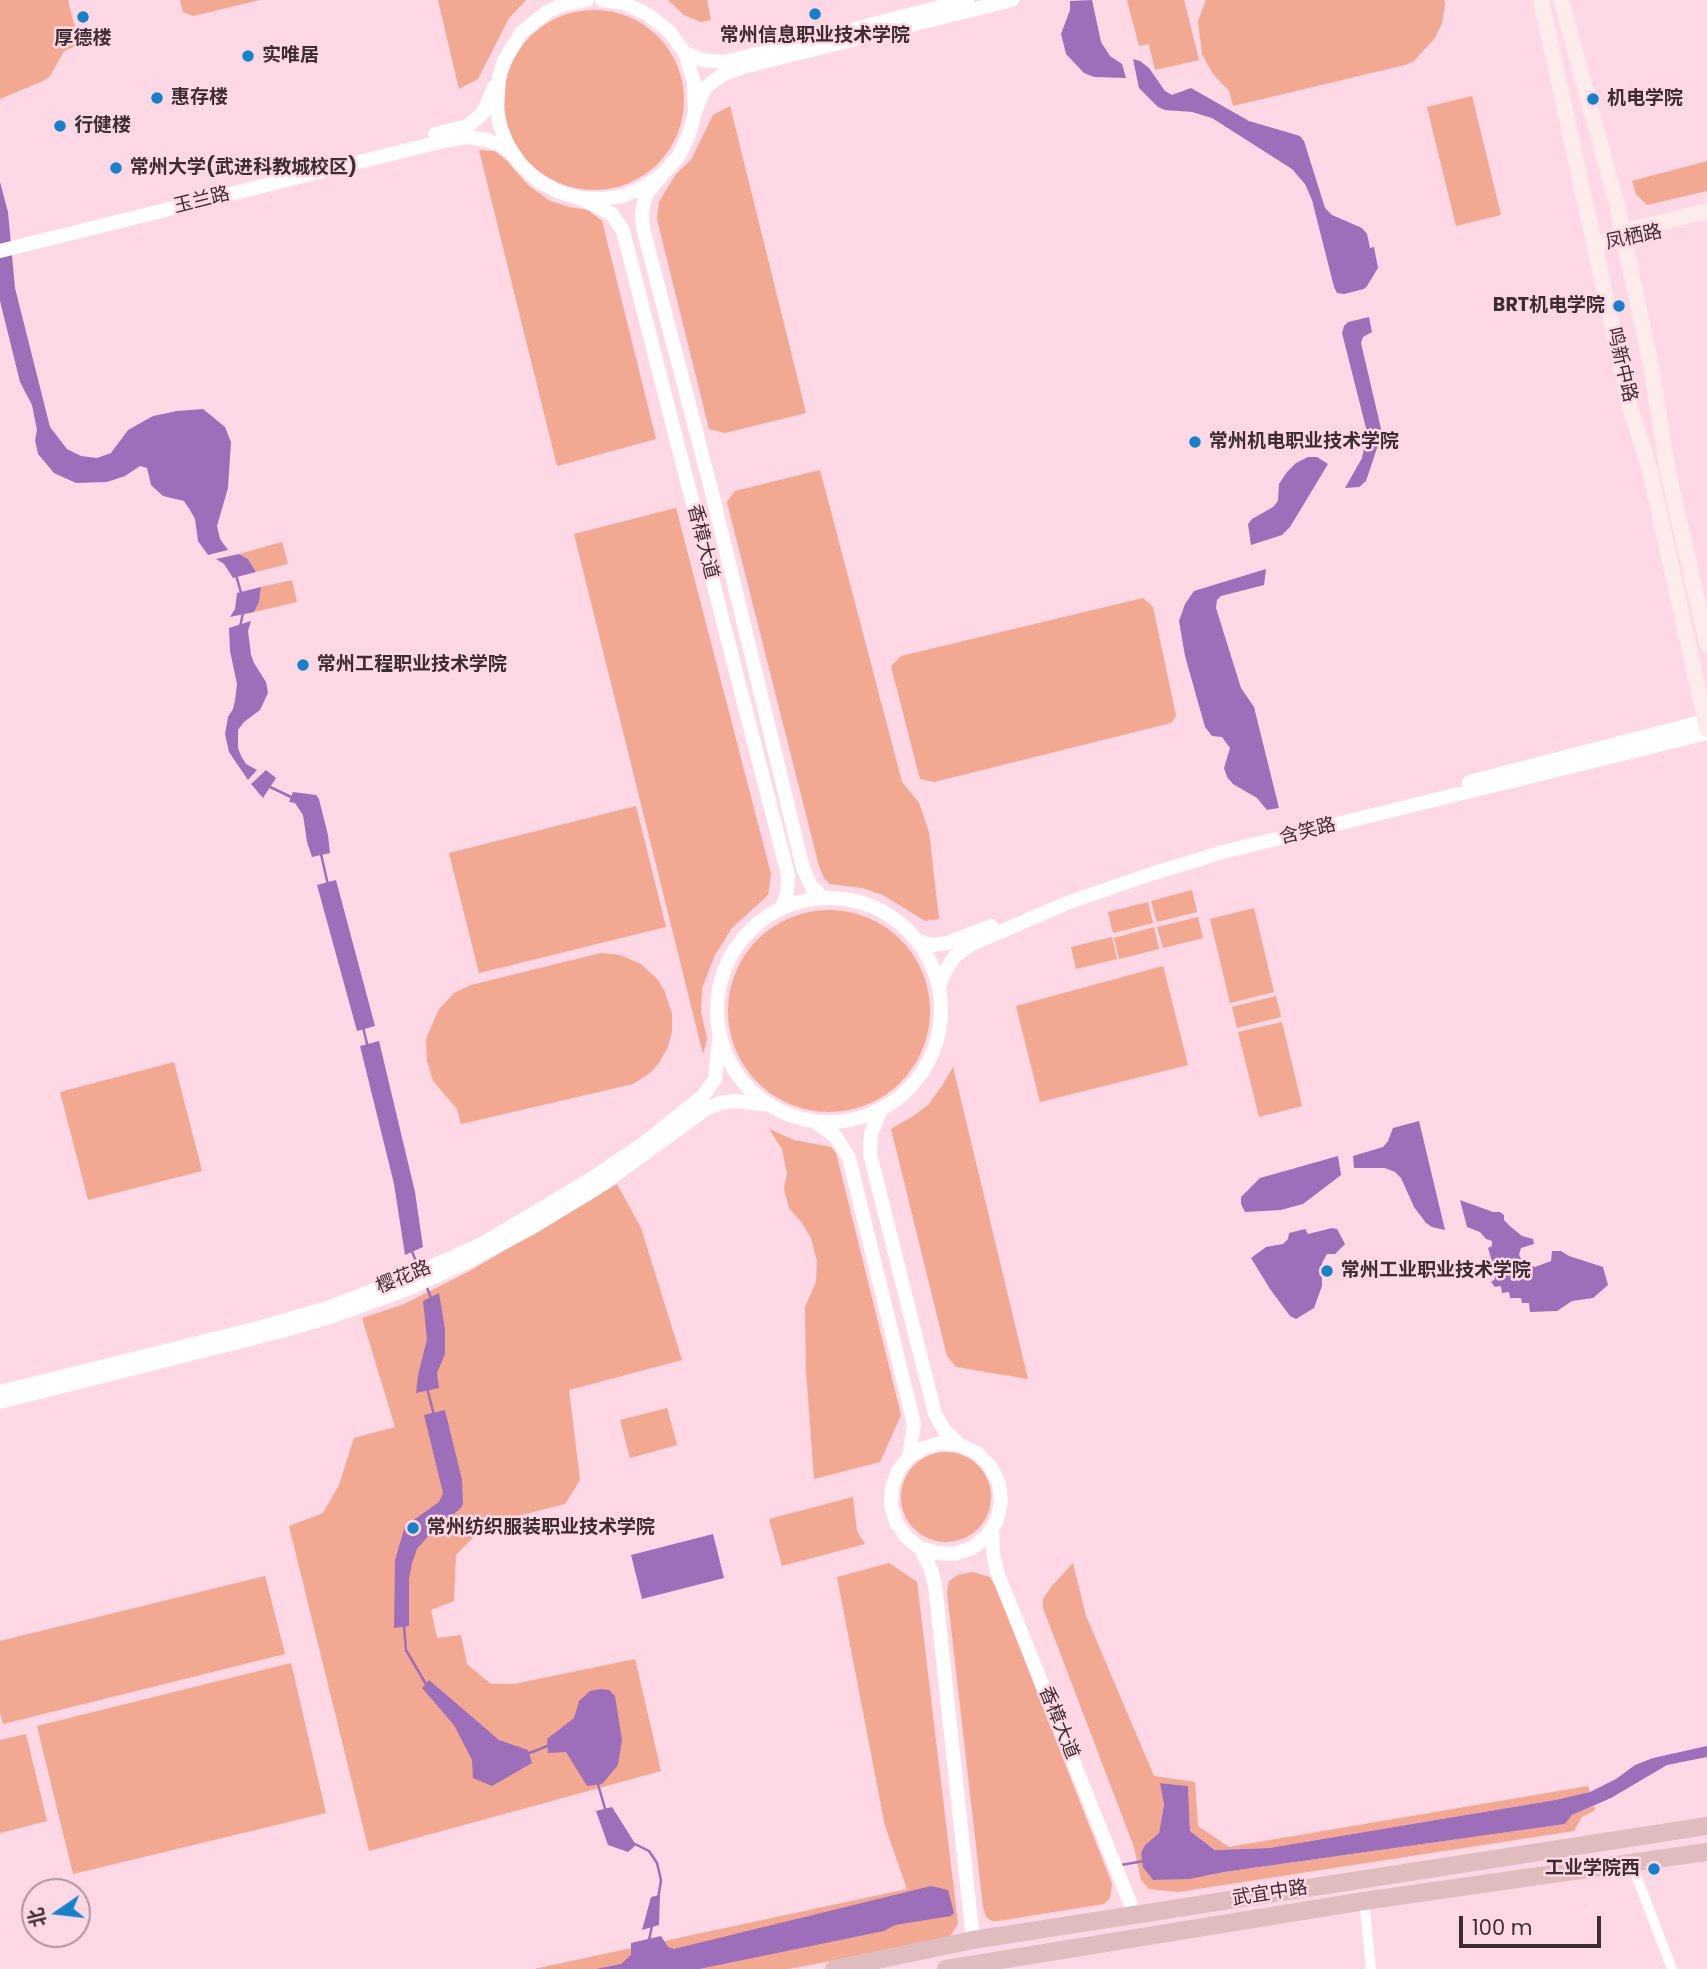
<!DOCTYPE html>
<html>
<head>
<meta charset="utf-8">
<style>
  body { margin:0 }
  #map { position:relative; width:1707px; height:1969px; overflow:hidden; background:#fed8e5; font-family:Poppins,"Noto Sans SC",sans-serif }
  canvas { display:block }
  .north { position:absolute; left:21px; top:1878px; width:70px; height:70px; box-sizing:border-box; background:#fed8e5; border:2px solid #b0949d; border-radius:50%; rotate:256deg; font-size:19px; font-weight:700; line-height:28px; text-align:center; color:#3c2d32 }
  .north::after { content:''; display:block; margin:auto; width:24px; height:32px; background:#1581cb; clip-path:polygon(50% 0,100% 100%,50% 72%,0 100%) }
  .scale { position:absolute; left:1459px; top:1916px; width:142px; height:32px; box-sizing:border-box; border:4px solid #3c2d32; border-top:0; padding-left:9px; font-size:21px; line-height:24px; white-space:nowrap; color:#3c2d32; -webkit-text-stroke:5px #fed8e5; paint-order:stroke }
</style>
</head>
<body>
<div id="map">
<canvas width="1707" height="1969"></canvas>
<div class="north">北</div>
<div class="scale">100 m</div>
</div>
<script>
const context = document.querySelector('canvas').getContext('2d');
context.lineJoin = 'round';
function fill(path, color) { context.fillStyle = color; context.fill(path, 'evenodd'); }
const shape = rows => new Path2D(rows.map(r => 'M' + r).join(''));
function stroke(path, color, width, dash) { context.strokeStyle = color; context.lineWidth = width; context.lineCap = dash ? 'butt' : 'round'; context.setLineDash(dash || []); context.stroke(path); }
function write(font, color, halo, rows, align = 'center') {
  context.font = font + ' Poppins,"Noto Sans SC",sans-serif'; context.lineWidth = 5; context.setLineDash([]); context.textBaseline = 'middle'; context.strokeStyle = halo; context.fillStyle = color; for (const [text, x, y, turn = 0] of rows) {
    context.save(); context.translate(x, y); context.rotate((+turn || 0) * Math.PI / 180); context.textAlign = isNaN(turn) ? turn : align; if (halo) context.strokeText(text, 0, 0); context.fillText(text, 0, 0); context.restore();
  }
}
const green = shape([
  [0,0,68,0,79,45,64,51,50,76,43,81,0,99],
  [180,0,260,0,193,16,183,12],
  [438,0,526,0,509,18,478,79,459,89],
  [668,0,707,0,711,20,701,22,684,15],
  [1127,0,1184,0,1199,60,1155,70,1149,44,1139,46],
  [1206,0,1444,0,1445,4,1442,23,1435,38,1414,61,1405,65,1233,106,1229,91,1213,74,1202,54,1198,21],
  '504 100a90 90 0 1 1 180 0a90 90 0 1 1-180 0Z',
  [1472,96,1501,215,1456,226,1427,107],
  [730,106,806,413,725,433,709,429,657,219,659,202,676,174,691,160,713,115],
  [479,150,495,151,507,161,528,185,550,201,569,207,588,210,602,221,656,439,557,466],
  [1707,161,1707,191,1647,205,1636,194,1632,181],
  [820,470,902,782,919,803,929,832,939,919,925,921,883,895,862,888,830,884,824,878,819,866,727,502,735,491],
  [676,508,771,874,768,895,732,928,715,955,702,988,701,1012,707,1039,703,1054,574,534],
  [282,542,288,564,256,572,248,559,239,554],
  [292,580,297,602,254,612,259,602,261,587],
  [1143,598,1153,607,1176,716,1171,723,934,782,920,779,891,666,901,656],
  [636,806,666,927,479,973,449,853],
  [1192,890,1197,912,1157,922,1151,901],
  [1148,902,1153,923,1113,933,1108,912],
  [1254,908,1274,992,1230,1003,1210,919],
  '728 1011a101 101 0 1 1 202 0a101 101 0 1 1-202 0Z',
  [1198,917,1203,938,1163,948,1157,927],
  [1154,927,1159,949,1119,959,1114,938],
  [1112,937,1117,959,1076,969,1071,947],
  [601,953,620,955,641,964,658,980,664,990,672,1013,672,1032,667,1049,658,1064,650,1073,633,1084,461,1124,457,1109,433,1081,427,1061,426,1039,439,1009,454,993,471,985],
  [1163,966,1188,1065,1040,1102,1016,1006],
  [1276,996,1281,1017,1237,1028,1232,1007],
  [1282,1022,1302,1106,1259,1117,1238,1032],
  [174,1062,202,1171,88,1200,60,1092],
  [953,1067,1028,1379,956,1367,947,1356,891,1129,912,1117,928,1105,942,1086],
  [769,1129,794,1140,831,1147,836,1153,901,1415,880,1462,814,1479,806,1370,805,1307,816,1282,817,1261,811,1238,802,1223,789,1208,784,1189,787,1174,782,1149],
  [617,1184,641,1228,682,1360,569,1390,580,1480,565,1504,486,1524,456,1555,454,1601,431,1610,437,1638,461,1635,467,1664,491,1684,514,1684,635,1659,661,1771,369,1851,289,1526,323,1513,339,1485,354,1438,395,1427,362,1318,402,1305,468,1272],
  [667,1408,677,1445,630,1458,620,1420],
  '901 1497a45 45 0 1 1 90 0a45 45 0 1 1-90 0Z',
  [853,1497,857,1531,865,1544,782,1566,769,1519],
  [889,1563,917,1582,958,1924,949,1938,789,1969,534,1969,907,1889,885,1826,837,1577],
  [1073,1563,1086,1616,1154,1776,1195,1782,1198,1826,1229,1847,1588,1786,1590,1792,1555,1800,1269,1848,1216,1850,1190,1831,1188,1786,1161,1783,1164,1804,1159,1833,1145,1845,1190,1879,1224,1872,1565,1824,1572,1815,1594,1806,1595,1810,1582,1817,1574,1831,1178,1892,1149,1889,1141,1880,1134,1847,1043,1608,1043,1599,1051,1587],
  [972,1572,990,1577,996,1587,1112,1884,1110,1898,1104,1904,998,1921,992,1921,986,1917,983,1907,947,1592,949,1581,958,1575],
  [265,1576,285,1654,3,1724,0,1713,0,1641],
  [291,1663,326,1813,73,1874,37,1726],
  [26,1734,47,1821,0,1833,0,1740]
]);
const water = shape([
  [1092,0,1101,42,1110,56,1122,64,1126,78,1094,77,1084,73,1066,54,1061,34,1070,10,1070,1],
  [1133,59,1140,61,1149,68,1165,91,1172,95,1191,88,1249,121,1300,136,1304,141,1325,208,1332,215,1362,228,1367,234,1370,248,1374,247,1378,268,1367,286,1364,289,1344,294,1337,293,1334,287,1312,200,1305,184,1292,169,1212,118,1192,112,1165,110,1158,107,1139,88],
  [0,182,8,212,15,288,50,427,67,449,81,456,97,458,111,453,128,430,153,416,177,411,203,409,225,427,231,442,228,488,217,526,220,539,228,550,208,555,198,541,195,519,190,510,184,501,163,496,151,485,147,468,140,466,125,476,107,482,76,483,54,473,38,454,35,440,37,430,32,405,20,382,0,301],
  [1369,317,1372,332,1363,337,1361,343,1382,433,1366,481,1359,487,1345,488,1362,458,1367,432,1342,333,1344,326,1348,322],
  [1308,457,1317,457,1328,464,1290,527,1282,535,1251,545,1248,524,1252,519,1273,507,1278,501,1279,484,1287,472,1296,463],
  [239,554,248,559,256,572,233,578,224,564,216,559],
  [1266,569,1264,585,1221,596,1217,600,1216,608,1241,688,1254,707,1279,808,1267,810,1257,798,1233,784,1227,777,1224,768,1230,748,1222,737,1212,736,1205,727,1185,656,1179,621,1185,604,1194,591],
  [261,587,259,602,254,612,230,617,235,609,237,593],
  [251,621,248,631,251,655,254,663,266,682,268,693,260,710,244,722,238,730,238,748,241,756,246,764,257,770,248,780,229,752,225,734,228,717,233,709,235,701,237,684,230,651,229,628],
  [266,770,276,778,263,798,251,784],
  [293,792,316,795,319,799,328,835,330,853,312,857,307,842,303,815,295,803,289,802],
  [336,880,375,1026,357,1031,317,885],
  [379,1041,415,1192,423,1247,405,1255,394,1184,360,1046],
  [1419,1121,1445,1230,1432,1227,1426,1223,1414,1207,1401,1178,1395,1172,1385,1168,1354,1168,1353,1156,1383,1147,1388,1141,1393,1128],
  [1338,1156,1341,1175,1303,1204,1281,1210,1245,1212,1241,1204,1241,1197,1260,1178],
  [1460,1200,1493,1212,1500,1212,1504,1215,1504,1220,1511,1227,1522,1236,1533,1239,1534,1244,1521,1248,1519,1255,1522,1261,1535,1267,1551,1261,1552,1251,1561,1251,1569,1256,1603,1267,1608,1285,1593,1298,1572,1301,1557,1311,1530,1312,1529,1303,1522,1303,1521,1298,1510,1298,1509,1292,1502,1293,1501,1286,1495,1287,1491,1282,1495,1279,1494,1268,1488,1248,1492,1246,1492,1241,1486,1239,1480,1232,1467,1227],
  [1332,1228,1337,1229,1345,1244,1335,1254,1327,1254,1322,1263,1322,1286,1314,1308,1296,1319,1290,1316,1270,1289,1251,1258,1266,1247,1283,1244,1288,1239,1289,1233,1305,1229,1308,1234],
  [439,1293,445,1329,445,1354,437,1373,439,1388,416,1393,418,1375,427,1339,423,1301],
  [445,1410,462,1480,463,1503,462,1507,429,1535,417,1549,412,1563,409,1579,409,1626,394,1628,395,1560,405,1526,439,1502,443,1493,424,1415],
  [713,1534,724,1578,642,1599,631,1555],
  [429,1680,499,1740,528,1750,532,1763,492,1786,473,1778,472,1760,454,1725,422,1688],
  [601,1689,609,1690,615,1696,622,1740,618,1765,602,1784,587,1786,566,1752,548,1753,547,1739,574,1718,579,1701,590,1691],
  [1707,1746,1707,1757,1667,1765,1611,1798,1572,1815,1565,1824,1224,1872,1190,1879,1153,1880,1143,1867,1141,1853,1145,1845,1159,1833,1164,1804,1160,1783,1188,1786,1190,1831,1215,1850,1269,1848,1555,1800,1590,1792,1616,1779,1635,1765,1653,1758],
  [612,1807,636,1845,628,1852,608,1845,596,1811],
  [931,1886,948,1890,954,1913,951,1916,895,1925,884,1931,699,1969,596,1969,621,1964,631,1955,631,1943,661,1936,668,1947,674,1949],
  [660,1895,659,1925,642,1930,651,1897]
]);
const stream = shape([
  [236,575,242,596],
  [240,627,243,613],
  [266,785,291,797],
  [321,854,328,885],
  [363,1027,367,1044],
  [411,1249,418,1266],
  [426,1285,431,1298],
  [427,1388,434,1415],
  [404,1626,406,1650,427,1686],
  [527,1754,550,1745],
  [597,1781,606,1812],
  [635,1844,649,1851,657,1863,661,1880,658,1899],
  [1121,1865,1144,1861],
  [649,1940,652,1926]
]);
const minor = shape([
  [1631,1862,1672,1969],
  [1364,1901,1371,1969]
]);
const tertiary = shape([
  [587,0,562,5,547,12,521,33,504,61,499,77,497,109,500,126,508,146,520,164,537,180,557,191,579,198,602,199,623,196,642,188,662,175,678,157,689,135,695,112,694,82,685,53,669,31,647,14,623,3,602,0],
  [685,53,703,60,725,62,967,0],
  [697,107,705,88,722,75,743,67,1012,0],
  [435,134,468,126,483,113,494,87],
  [662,175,646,195,642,212,643,228,710,485,803,868,811,886,823,898],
  [579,198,612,214,623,231,788,875,787,893,782,908],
  [0,251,444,141,468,137,487,140,506,148,512,155],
  [1469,782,1705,721],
  '717 1010a112 112 0 1 1 224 0a112 112 0 1 1-224 0Z',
  [918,941,933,945,947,943,991,926],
  [939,986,945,971,955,956,972,944,1067,903,1148,875,1223,852,1707,733],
  [881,1110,871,1133,870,1154,935,1414,945,1431,960,1445],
  [817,1123,835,1136,849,1158,914,1424,909,1457,898,1471,892,1487,891,1505,896,1522,906,1537,920,1548,936,1553,954,1554,972,1548,987,1536,997,1520,1001,1502,999,1483,990,1466,977,1453,960,1445,941,1443,924,1448,909,1457],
  [0,1392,258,1328,324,1309,404,1279,482,1244,591,1179,643,1144,703,1096,715,1079,720,1031],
  [0,1402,282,1331,336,1315,408,1289,465,1263,531,1228,597,1188,706,1109,720,1103,736,1101,770,1105],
  [992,1528,993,1553,997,1572,1135,1915],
  [920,1548,931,1569,935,1585,973,1940]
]);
const secondary = shape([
  [1541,0,1629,404,1650,471,1707,729],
  [1561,0,1617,205,1651,366,1667,467,1707,644],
  [1595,247,1622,232,1707,211]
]);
const primary = shape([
  [834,1969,973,1940,1707,1826],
  [946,1969,1364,1901,1707,1852]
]);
const markers = [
  [815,14,7,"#1581cb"],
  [83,17,7,"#1581cb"],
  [248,56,7,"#1581cb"],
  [157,98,7,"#1581cb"],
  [1593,99,7,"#1581cb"],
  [60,126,7,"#1581cb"],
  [116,168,7,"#1581cb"],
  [1619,306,7,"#1581cb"],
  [1195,442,7,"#1581cb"],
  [303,665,7,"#1581cb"],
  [1327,1271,7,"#1581cb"],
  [413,1528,7,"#1581cb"],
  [1654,1869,7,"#1581cb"]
];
const poiNames = [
  ["常州信息职业技术学院",815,36,"center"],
  ["厚德楼",83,39,"center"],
  ["实唯居",262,56],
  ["惠存楼",171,98],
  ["机电学院",1607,99],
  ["行健楼",74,126],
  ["常州大学(武进科教城校区)",130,168],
  ["BRT机电学院",1605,306,"right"],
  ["常州机电职业技术学院",1209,442],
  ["常州工程职业技术学院",317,665],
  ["常州工业职业技术学院",1341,1271],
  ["常州纺织服装职业技术学院",427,1528],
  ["工业学院西",1640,1869,"right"]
];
const streetNames = [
  ["玉兰路",202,201,-14],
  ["凤栖路",1634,238,-12],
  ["鸣新中路",1621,365,77],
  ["香樟大道",702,542,76],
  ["含笑路",1308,832,-14],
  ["樱花路",404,1278,-22],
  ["香樟大道",1058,1723,68],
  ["武宜中路",1270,1894,-9]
];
fill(green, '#f3a891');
fill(water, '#9d6fbb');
stroke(stream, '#9d6fbb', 2.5);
stroke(minor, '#fff', 10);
stroke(tertiary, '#fff', 14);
stroke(secondary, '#feebec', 16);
stroke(primary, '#dfbdbf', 18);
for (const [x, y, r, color] of markers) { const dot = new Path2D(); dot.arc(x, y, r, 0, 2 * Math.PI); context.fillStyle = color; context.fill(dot); stroke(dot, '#fed8e5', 2.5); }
write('bold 19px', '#3c2d32', '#fed8e5', poiNames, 'left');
write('19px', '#3c2d32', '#fed8e5', streetNames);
</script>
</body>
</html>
